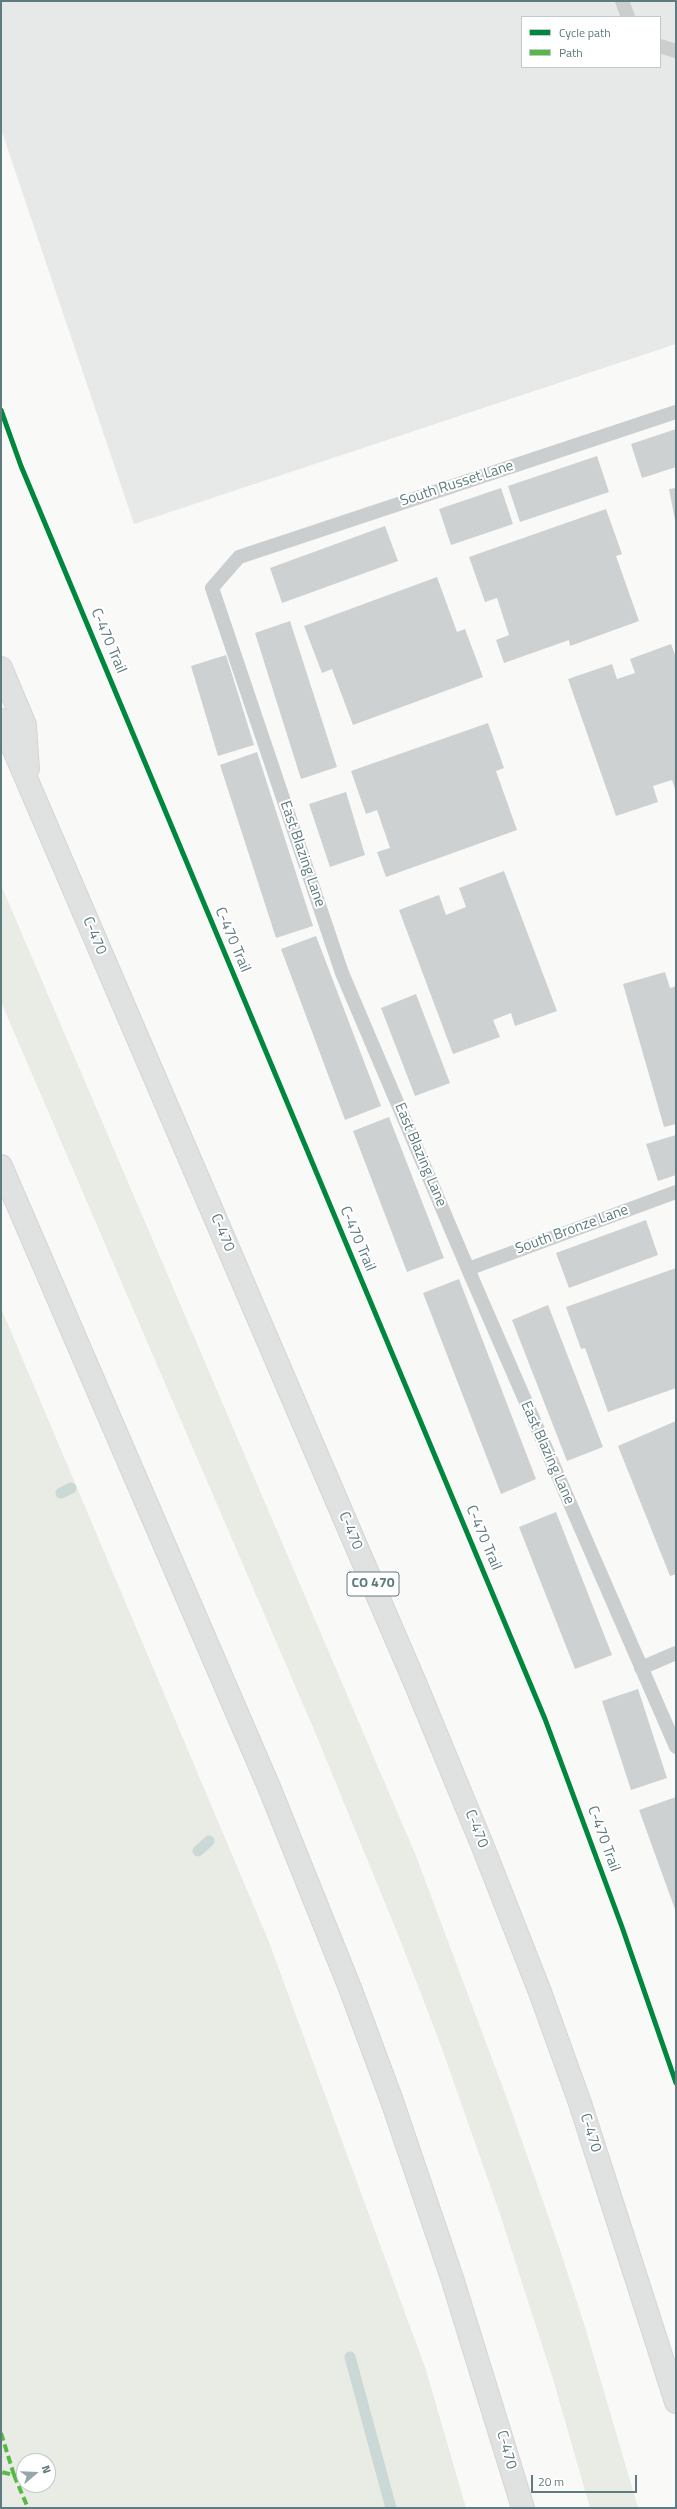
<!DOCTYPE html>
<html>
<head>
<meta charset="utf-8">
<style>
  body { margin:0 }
  #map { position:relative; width:677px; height:2509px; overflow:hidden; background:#f9f9f8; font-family:"Titillium Web",sans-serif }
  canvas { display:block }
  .frame { position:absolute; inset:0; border:2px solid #5e7b7f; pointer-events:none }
  .legend { position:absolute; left:521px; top:16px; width:140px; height:52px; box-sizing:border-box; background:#fff; border:1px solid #bfcacc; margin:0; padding:5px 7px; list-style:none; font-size:12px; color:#5e7b7f }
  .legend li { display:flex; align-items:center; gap:8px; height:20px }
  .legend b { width:20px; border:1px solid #bfcacc }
  .north { position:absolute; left:16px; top:2453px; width:40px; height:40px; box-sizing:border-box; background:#fff; border:1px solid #bfcacc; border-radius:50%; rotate:71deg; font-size:11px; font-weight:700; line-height:16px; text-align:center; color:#5e7b7f }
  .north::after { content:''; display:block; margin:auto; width:14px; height:18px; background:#94a7a9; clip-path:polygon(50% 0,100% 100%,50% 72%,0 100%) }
  .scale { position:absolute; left:531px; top:2475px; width:106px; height:18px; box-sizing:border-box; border:2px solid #5e7b7f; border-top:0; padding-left:5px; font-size:12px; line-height:14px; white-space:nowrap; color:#5e7b7f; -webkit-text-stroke:3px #fff; paint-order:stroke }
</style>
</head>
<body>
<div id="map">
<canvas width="677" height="2509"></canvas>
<div class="frame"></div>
<ul class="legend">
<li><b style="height:5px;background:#00873e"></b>Cycle path</li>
<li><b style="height:5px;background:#58b947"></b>Path</li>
</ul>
<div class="north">N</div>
<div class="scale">20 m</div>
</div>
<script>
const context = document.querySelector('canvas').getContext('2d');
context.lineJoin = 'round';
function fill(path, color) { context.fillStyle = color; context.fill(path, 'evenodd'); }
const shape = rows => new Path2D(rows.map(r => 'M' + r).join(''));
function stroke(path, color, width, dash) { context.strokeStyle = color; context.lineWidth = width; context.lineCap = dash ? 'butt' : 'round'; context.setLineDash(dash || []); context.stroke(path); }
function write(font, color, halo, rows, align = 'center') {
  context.font = font + ' "Titillium Web",sans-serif'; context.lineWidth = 4; context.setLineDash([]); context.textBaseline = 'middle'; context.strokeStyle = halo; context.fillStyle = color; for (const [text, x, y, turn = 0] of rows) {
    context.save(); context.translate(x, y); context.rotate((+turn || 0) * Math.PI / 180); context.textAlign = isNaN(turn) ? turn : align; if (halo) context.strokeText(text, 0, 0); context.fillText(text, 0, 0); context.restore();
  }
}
const built = shape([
  [1,1,676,1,676,344,134,524,1,129],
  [522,17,660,17,660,67,522,67]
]);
const green = shape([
  [1,885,416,1856,509,2104,561,2253,586,2330,638,2508,590,2508,553,2379,499,2211,440,2043,399,1937,315,1732,1,1002],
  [1,1308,269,1942,426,2370,466,2508,1,2508],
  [24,2461,48,2461,48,2485,24,2485]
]);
const stream = shape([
  [61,1493,71,1488],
  [198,1851,209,1841],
  [350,2357,391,2508]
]);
const building = shape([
  [676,429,676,467,642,478,631,444],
  [597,456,609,492,520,522,508,486],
  [501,488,513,524,451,545,439,509],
  [676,488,676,520,675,520,669,489],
  [606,509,622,554,616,556,639,621,570,646,569,640,504,663,496,640,509,635,497,598,485,602,469,557],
  [385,526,398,561,282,603,270,568],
  [437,577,457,632,465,629,483,677,353,725,332,669,322,673,304,626],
  [290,621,337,767,301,779,255,633],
  [671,644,676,657,676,792,672,780,653,786,658,802,616,816,568,679,612,664,617,679,635,673,630,659],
  [226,655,254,745,218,756,191,666],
  [488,723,504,768,496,771,517,830,386,877,377,852,390,848,377,810,366,814,351,771],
  [257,752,313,926,276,938,220,765],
  [346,792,365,855,330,867,309,804],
  [504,871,557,1011,515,1026,511,1013,493,1020,500,1037,453,1054,399,910,439,895,446,915,466,907,459,888],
  [316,936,381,1106,345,1120,281,949],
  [665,972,670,988,676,986,676,1124,664,1127,623,984],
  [416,994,450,1083,415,1096,381,1008],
  [389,1117,444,1258,407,1272,353,1131],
  [676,1135,676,1175,658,1181,646,1144],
  [646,1220,658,1255,569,1288,556,1253],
  [676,1268,676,1388,608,1412,585,1348,581,1349,566,1307],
  [459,1279,536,1479,501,1494,423,1293],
  [548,1305,603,1447,567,1461,512,1320],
  [676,1421,676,1574,670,1576,618,1446],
  [556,1512,612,1655,575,1669,519,1527],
  [638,1689,667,1778,631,1790,602,1701],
  [676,1797,676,1912,639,1810]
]);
const service = shape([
  [622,1,628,17],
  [660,46,676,51],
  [676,412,239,557,212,588,342,973,468,1269,676,1747],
  [468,1269,676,1192],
  [641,1668,676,1653]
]);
const motorway = shape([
  [1,668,25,725,28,769],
  [1,720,416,1685,483,1847,540,1992,580,2103,676,2402],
  [1,1166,269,1787,350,1988,392,2101,452,2278,523,2508]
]);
const quiet = shape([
  [1,2433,14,2475,1,2472],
  [14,2475,28,2508]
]);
const cycleway = shape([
  [1,410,21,466,545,1719,622,1927,676,2083]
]);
const shields = [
  [373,1584,52]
];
const shieldNames = [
  ["CO 470",373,1584]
];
const streetNames = [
  ["South Russet Lane",457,484,-18],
  ["C-470 Trail",108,641,67],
  ["East Blazing Lane",302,854,71],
  ["C-470",94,936,67],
  ["C-470 Trail",232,940,67],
  ["East Blazing Lane",420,1155,67],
  ["South Bronze Lane",572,1230,-20],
  ["C-470",222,1233,67],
  ["C-470 Trail",357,1239,67],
  ["East Blazing Lane",547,1453,66],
  ["C-470",350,1531,67],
  ["C-470 Trail",483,1538,67],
  ["C-470",476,1829,68],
  ["C-470 Trail",603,1839,70],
  ["C-470",590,2133,72],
  ["C-470",506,2450,74]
];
fill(built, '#e7e9e8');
fill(green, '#e9ebe5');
stroke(stream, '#cad8d6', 11);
fill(building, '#ced1d1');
stroke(motorway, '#d4d6d6', 24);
stroke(service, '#cbcece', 14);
stroke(motorway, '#e0e1e1', 22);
stroke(quiet, '#58b947', 4, [8, 4]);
stroke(cycleway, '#00873e', 5);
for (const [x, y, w] of shields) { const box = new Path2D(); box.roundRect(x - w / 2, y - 12, w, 24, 3); context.fillStyle = '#fff'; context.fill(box); stroke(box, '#5e7b7f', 1); }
write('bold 14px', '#5e7b7f', null, shieldNames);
write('15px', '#5e7b7f', '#fff', streetNames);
</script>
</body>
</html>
